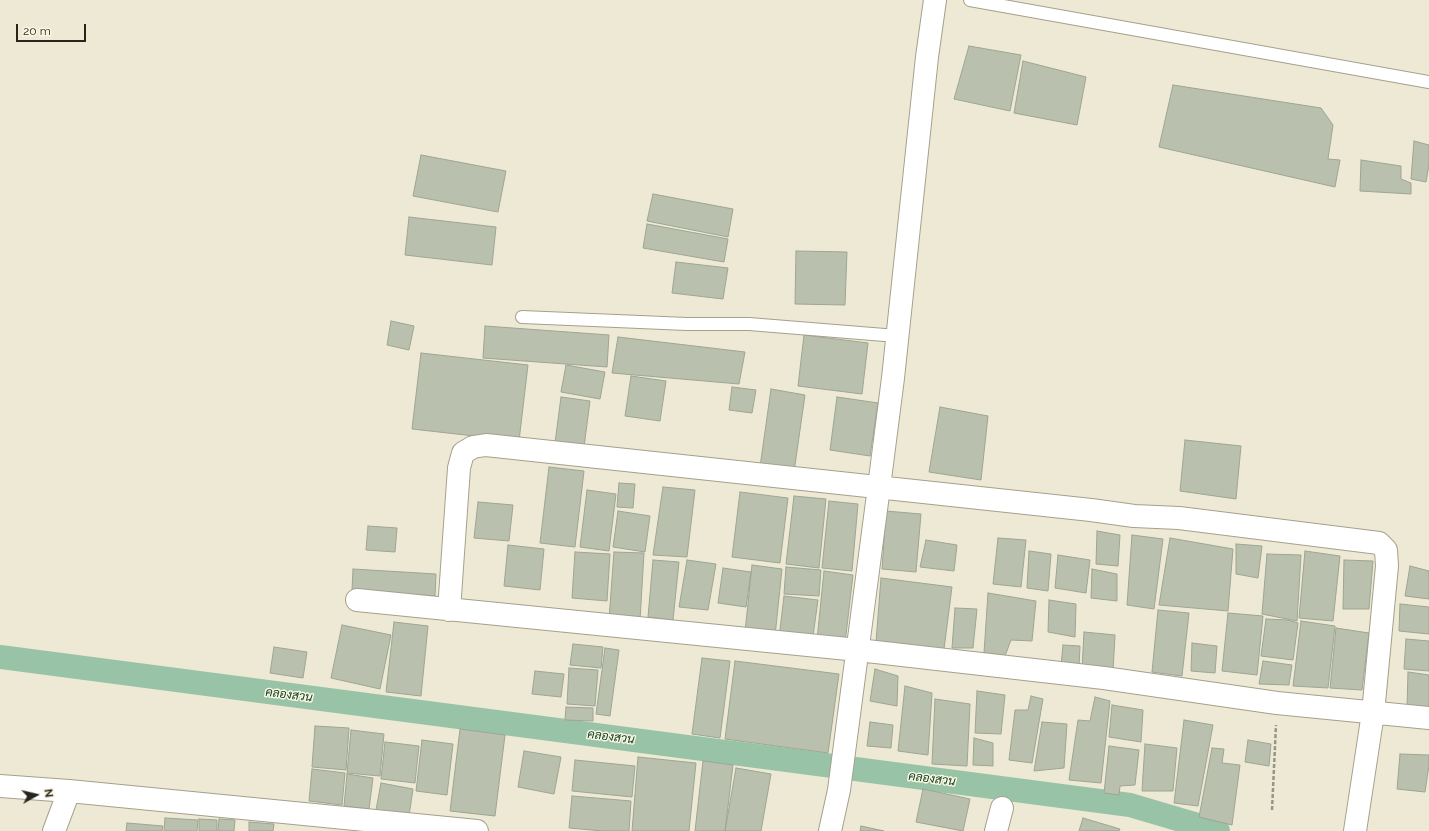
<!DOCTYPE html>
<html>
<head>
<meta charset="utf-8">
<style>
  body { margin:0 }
  #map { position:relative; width:1429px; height:831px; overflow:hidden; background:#eee9d4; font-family:Raleway,sans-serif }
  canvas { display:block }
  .north { position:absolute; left:16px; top:775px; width:40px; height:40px; -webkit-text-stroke:3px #fbf6e1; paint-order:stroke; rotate:82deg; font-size:11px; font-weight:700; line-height:16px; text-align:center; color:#26241d }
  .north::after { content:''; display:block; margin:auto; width:14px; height:18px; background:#26241d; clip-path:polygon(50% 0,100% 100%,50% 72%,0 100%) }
  .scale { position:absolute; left:16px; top:24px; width:70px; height:18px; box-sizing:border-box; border:2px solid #26241d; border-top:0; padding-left:5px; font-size:12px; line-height:14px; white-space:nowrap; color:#26241d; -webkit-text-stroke:3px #fbf6e1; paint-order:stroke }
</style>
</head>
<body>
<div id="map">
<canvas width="1429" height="831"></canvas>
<div class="north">N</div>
<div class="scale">20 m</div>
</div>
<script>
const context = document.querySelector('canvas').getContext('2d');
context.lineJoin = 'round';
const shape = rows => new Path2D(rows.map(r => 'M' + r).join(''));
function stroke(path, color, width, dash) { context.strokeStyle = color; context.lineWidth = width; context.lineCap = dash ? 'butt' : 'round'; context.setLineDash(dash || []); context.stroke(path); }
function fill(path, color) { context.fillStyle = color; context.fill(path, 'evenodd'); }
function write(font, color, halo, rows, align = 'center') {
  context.font = font + ' Raleway,Sarabun,sans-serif'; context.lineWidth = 3; context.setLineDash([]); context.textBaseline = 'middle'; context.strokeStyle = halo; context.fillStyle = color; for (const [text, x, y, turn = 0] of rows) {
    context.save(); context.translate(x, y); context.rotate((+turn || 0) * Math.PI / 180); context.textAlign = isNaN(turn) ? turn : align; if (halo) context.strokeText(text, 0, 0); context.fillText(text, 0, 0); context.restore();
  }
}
const canal = shape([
  [0,657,1130,805,1218,831]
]);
const building = shape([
  [969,46,1021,55,1010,111,954,99,969,46],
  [1023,61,1086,77,1077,125,1014,113,1023,61],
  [1173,85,1321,108,1333,125,1328,159,1340,160,1335,187,1159,147,1173,85],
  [1414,141,1429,145,1429,165,1426,182,1411,179,1414,141],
  [421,155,506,171,498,212,413,196,421,155],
  [1361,160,1401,166,1401,179,1411,183,1411,194,1360,191,1361,160],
  [653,194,733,209,728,237,647,221,653,194],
  [409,217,496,227,492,265,405,255,409,217],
  [647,224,728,239,724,262,643,248,647,224],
  [796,251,847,252,845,305,795,304,796,251],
  [676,262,728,268,723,299,672,293,676,262],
  [391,321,414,326,409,350,387,345,391,321],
  [485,326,609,335,607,367,483,358,485,326],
  [804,335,868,343,862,394,798,386,804,335],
  [618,337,745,352,739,384,612,373,618,337],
  [421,353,528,365,519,441,412,429,421,353],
  [566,365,605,372,600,399,561,392,566,365],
  [631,376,666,381,660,421,625,416,631,376],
  [732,387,756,390,752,413,729,410,732,387],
  [771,389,805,395,794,472,760,467,771,389],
  [561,397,590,401,584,447,555,443,561,397],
  [837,397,878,403,870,456,830,450,837,397],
  [940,407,988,416,981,480,929,472,940,407],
  [1185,440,1241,446,1236,499,1180,491,1185,440],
  [549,467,584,471,575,547,540,543,549,467],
  [619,483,635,484,633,508,617,507,619,483],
  [663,487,695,490,687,557,653,555,663,487],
  [587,490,616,494,609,551,580,547,587,490],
  [740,492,788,498,780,563,732,557,740,492],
  [794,496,826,499,819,568,786,564,794,496],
  [829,501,858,504,852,571,822,568,829,501],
  [478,502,513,505,509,541,474,538,478,502],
  [618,511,650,516,645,552,613,547,618,511],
  [886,511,921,514,916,572,882,569,886,511],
  [368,526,397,528,395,552,366,550,368,526],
  [1097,531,1120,535,1118,566,1096,564,1097,531],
  [1132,535,1163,539,1154,609,1127,605,1132,535],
  [998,538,1026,540,1021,587,993,584,998,538],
  [1170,538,1233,549,1228,611,1159,605,1170,538],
  [926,540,957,545,954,571,920,567,926,540],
  [1236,544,1262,546,1258,578,1236,574,1236,544],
  [508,545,544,549,540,590,504,586,508,545],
  [1029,551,1051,554,1048,591,1027,588,1029,551],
  [1305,551,1340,556,1333,621,1299,618,1305,551],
  [575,552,610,554,607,601,572,598,575,552],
  [614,552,644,553,640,620,609,619,614,552],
  [1267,554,1301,555,1297,621,1262,614,1267,554],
  [1058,555,1090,560,1086,593,1055,588,1058,555],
  [653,560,679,562,673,620,648,617,653,560],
  [687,560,716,564,708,610,679,607,687,560],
  [1344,560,1373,561,1369,609,1343,609,1344,560],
  [752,565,782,569,775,636,745,632,752,565],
  [1410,566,1429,571,1429,599,1405,596,1410,566],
  [786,567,821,570,819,596,784,594,786,567],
  [723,568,751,572,746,607,718,603,723,568],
  [353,569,436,574,435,596,352,590,353,569],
  [1092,569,1117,574,1117,601,1091,598,1092,569],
  [824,571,853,575,845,643,817,640,824,571],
  [881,578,952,587,944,649,876,642,881,578],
  [988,593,1036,601,1032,641,1011,640,1005,656,984,653,988,593],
  [784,596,818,600,812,643,779,638,784,596],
  [1049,600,1076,604,1075,637,1048,632,1049,600],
  [1400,604,1429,607,1429,634,1399,631,1400,604],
  [955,608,977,609,973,648,952,648,955,608],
  [1158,610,1189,613,1182,676,1152,672,1158,610],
  [1228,613,1263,616,1257,675,1222,671,1228,613],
  [1266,619,1288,620,1298,623,1293,660,1261,656,1266,619],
  [1301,621,1335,626,1328,688,1293,686,1301,621],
  [394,622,428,626,421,696,386,692,394,622],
  [342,625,391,635,380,689,331,678,342,625],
  [1336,628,1369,633,1362,690,1330,688,1336,628],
  [1084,632,1115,635,1113,671,1082,669,1084,632],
  [1406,639,1429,641,1429,671,1404,669,1406,639],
  [1192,643,1217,646,1215,673,1191,671,1192,643],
  [573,644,603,647,601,668,570,665,573,644],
  [1063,645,1080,646,1079,668,1061,665,1063,645],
  [274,647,307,652,303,678,270,673,274,647],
  [605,648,619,650,610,716,596,714,605,648],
  [702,658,730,661,720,738,692,734,702,658],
  [735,661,839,674,828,753,725,739,735,661],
  [1263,661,1292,665,1289,685,1259,684,1263,661],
  [569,668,598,670,595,706,567,704,569,668],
  [875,669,898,676,897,706,870,701,875,669],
  [535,671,564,674,561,697,532,694,535,671],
  [1408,672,1429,675,1429,709,1407,707,1408,672],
  [905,686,932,693,928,755,898,751,905,686],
  [977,691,1005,695,1001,734,975,733,977,691],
  [1031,696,1043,699,1032,763,1009,760,1015,710,1028,710,1031,696],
  [1095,697,1110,701,1101,783,1069,780,1078,720,1090,721,1095,697],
  [935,699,970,704,967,766,932,764,935,699],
  [1112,705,1143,710,1141,742,1109,737,1112,705],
  [566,707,593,708,593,721,565,720,566,707],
  [1184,720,1213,725,1198,806,1174,803,1184,720],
  [870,722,893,725,891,748,867,746,870,722],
  [1042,722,1067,724,1064,768,1034,771,1042,722],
  [315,726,349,728,346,770,312,767,315,726],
  [460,729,505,735,495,816,450,811,460,729],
  [351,730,384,734,380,776,347,773,351,730],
  [974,738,993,743,993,766,973,765,974,738],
  [422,740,453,744,447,795,416,791,422,740],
  [1248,740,1271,744,1269,766,1245,762,1248,740],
  [385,742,419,746,415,783,381,779,385,742],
  [1145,744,1177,748,1173,791,1142,791,1145,744],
  [1109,746,1139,750,1135,785,1120,786,1119,795,1104,793,1109,746],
  [1212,748,1224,749,1222,763,1240,765,1232,825,1199,817,1212,748],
  [524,751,561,757,554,794,518,787,524,751],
  [1400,754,1429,755,1429,765,1425,792,1397,789,1400,754],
  [638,757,696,763,689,831,632,831,638,757],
  [575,760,635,766,632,797,572,791,575,760],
  [703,761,733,765,725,831,695,831,703,761],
  [736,768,771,774,761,831,725,831,736,768],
  [312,769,345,773,342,805,309,801,312,769],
  [347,774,373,778,369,809,344,806,347,774],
  [381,783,413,789,409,816,376,810,381,783],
  [923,789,970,799,963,831,916,822,923,789],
  [572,796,631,801,629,831,603,831,569,828,572,796],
  [165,818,198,820,197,831,164,831,165,818],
  [1083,818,1120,829,1119,831,1079,831,1083,818],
  [199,819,217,820,217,831,199,831,199,819],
  [219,819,235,820,234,831,218,831,219,819],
  [249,822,274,824,273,831,249,831,249,822],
  [127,823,163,826,162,831,126,831,127,823],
  [861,826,884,831,860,831,861,826]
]);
const path = shape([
  [1272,810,1276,725]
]);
const service = shape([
  [970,0,1429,82],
  [522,317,687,324,749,324,897,336]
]);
const minor = shape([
  [357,600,858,650,1104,678,1277,703,1429,718],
  [449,610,459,468,463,453,473,447,486,445,1091,510,1134,516,1179,518,1379,543,1386,550,1387,566,1373,713,1355,831],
  [0,786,69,791,477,831],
  [54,831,69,791],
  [830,831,839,790,879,487,893,378,927,57,935,0],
  [996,831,1002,808]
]);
const waterNames = [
  ["คลองสวน",289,695,7],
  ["คลองสวน",611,737,7],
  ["คลองสวน",932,779,7]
];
stroke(canal, '#98c3a7', 24);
fill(building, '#b9c1ae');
stroke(building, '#9da593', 1);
stroke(service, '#a5a08d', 14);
stroke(minor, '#a5a08d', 24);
stroke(path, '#989586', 2.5, [4, 2]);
stroke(service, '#fff', 12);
stroke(minor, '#fff', 22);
write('italic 12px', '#0c4125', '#fbf6e1', waterNames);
</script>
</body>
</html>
